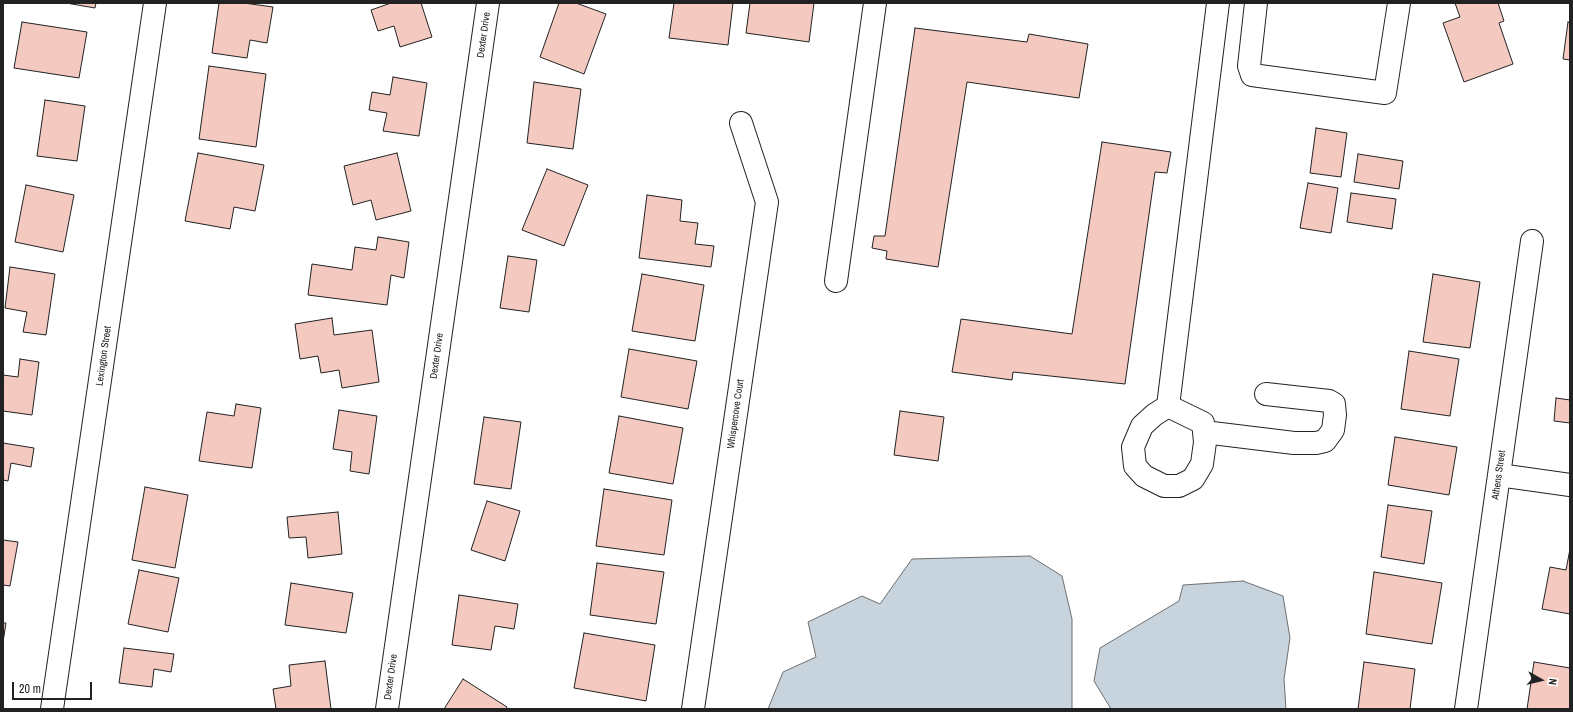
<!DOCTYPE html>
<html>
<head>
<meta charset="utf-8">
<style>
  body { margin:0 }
  #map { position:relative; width:1573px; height:712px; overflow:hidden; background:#fff; font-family:"Archivo Narrow",sans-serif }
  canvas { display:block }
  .frame { position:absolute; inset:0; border:4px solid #222; pointer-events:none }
  .north { position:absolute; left:1521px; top:660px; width:40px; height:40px; -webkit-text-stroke:3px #fff; paint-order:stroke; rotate:98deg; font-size:11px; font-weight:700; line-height:16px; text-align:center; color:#222 }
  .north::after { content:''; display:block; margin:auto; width:14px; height:18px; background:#222; clip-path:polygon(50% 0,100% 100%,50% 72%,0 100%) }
  .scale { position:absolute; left:12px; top:682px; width:80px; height:18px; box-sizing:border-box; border:2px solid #222; border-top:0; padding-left:5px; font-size:12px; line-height:14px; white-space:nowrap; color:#222; -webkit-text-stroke:3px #fff; paint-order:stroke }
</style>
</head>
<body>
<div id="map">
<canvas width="1573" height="712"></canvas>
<div class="frame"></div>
<div class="north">N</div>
<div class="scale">20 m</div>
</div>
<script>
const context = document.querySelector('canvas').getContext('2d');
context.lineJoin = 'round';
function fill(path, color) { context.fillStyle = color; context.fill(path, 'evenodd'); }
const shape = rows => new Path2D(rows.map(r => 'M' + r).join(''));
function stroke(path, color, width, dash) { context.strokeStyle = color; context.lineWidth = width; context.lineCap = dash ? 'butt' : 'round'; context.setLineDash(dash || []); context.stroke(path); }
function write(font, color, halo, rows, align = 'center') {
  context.font = font + ' "Archivo Narrow",sans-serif'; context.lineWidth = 3; context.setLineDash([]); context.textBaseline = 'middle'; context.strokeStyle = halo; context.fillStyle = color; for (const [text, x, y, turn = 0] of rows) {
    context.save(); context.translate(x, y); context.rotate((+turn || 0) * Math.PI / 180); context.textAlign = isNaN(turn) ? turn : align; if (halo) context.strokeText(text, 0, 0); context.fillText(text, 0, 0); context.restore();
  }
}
const water = shape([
  [1030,556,1062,576,1072,619,1072,709,768,709,783,672,816,657,808,622,862,596,880,604,912,559,1030,556],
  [1243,581,1283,596,1290,638,1284,679,1286,709,1111,709,1094,681,1100,648,1179,601,1183,585,1243,581]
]);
const building = shape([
  [66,3,96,3,95,8,66,3],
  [219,3,244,3,273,7,267,43,250,40,247,58,212,53,219,3],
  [391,3,421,3,432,37,400,47,394,26,378,31,371,10,391,3],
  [559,3,576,3,606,14,584,74,540,57,559,3],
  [674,3,733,3,728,45,669,38,674,3],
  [750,3,814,3,809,42,746,33,750,3],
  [1455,3,1498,3,1504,21,1499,23,1513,64,1464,82,1443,23,1460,17,1455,3],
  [22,22,87,32,79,78,14,68,22,22],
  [1568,22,1570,23,1570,60,1563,59,1568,22],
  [915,28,1027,42,1029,34,1088,44,1079,98,967,82,938,267,886,259,887,251,872,248,874,236,885,236,915,28],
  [209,66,266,74,256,147,199,139,209,66],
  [393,77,427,83,419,136,383,131,387,113,369,110,372,92,390,95,393,77],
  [534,82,581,89,573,149,527,143,534,82],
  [45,100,85,106,77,161,37,156,45,100],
  [1316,128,1347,133,1341,177,1310,173,1316,128],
  [1102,142,1171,152,1167,173,1155,172,1125,384,1013,372,1012,380,952,372,961,319,1072,334,1102,142],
  [198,153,264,165,255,211,234,207,230,229,185,221,198,153],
  [397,153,411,211,376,220,371,200,353,205,344,166,397,153],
  [1358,154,1403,161,1399,189,1354,182,1358,154],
  [547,169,588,185,564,246,522,230,547,169],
  [1308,183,1338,188,1331,233,1300,228,1308,183],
  [26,185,74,195,63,252,15,242,26,185],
  [1351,193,1396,199,1392,229,1347,222,1351,193],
  [647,195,682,200,680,221,698,223,695,244,714,246,711,267,639,258,647,195],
  [378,237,409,242,404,278,391,275,387,305,308,295,312,264,352,270,355,247,376,250,378,237],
  [508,256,537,260,529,312,500,308,508,256],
  [10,267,55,274,46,335,23,332,27,312,5,308,10,267],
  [642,274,704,285,695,341,632,331,642,274],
  [1433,274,1480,282,1470,348,1423,342,1433,274],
  [332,318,334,335,372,330,379,382,342,388,339,370,321,373,318,356,300,359,295,324,332,318],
  [629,349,697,361,688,409,621,397,629,349],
  [1409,351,1459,359,1450,416,1401,409,1409,351],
  [20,359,39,362,32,415,3,411,3,375,18,377,20,359],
  [1556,398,1570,400,1570,423,1554,421,1556,398],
  [236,404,261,408,252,468,199,461,207,412,234,416,236,404],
  [339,410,377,416,369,474,350,471,352,452,333,449,339,410],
  [900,411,944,417,938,461,894,455,900,411],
  [619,416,683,428,673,484,609,473,619,416],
  [484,417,521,422,511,489,474,484,484,417],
  [1395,437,1457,447,1449,495,1388,485,1395,437],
  [3,443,34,448,31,467,11,463,8,481,3,480,3,443],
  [145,487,188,495,175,568,132,560,145,487],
  [604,489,672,500,664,555,596,546,604,489],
  [487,501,520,511,505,561,471,550,487,501],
  [1388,505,1432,511,1424,564,1381,557,1388,505],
  [338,512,342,554,308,558,306,537,289,538,287,517,338,512],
  [3,540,18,542,10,586,3,585,3,540],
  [1570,549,1570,614,1542,609,1550,567,1566,570,1570,549],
  [597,563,664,572,656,624,590,615,597,563],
  [139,570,179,578,168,632,128,624,139,570],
  [1374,572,1442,583,1432,644,1366,634,1374,572],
  [291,583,353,593,346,633,285,625,291,583],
  [459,595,518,604,514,629,495,626,491,650,452,645,459,595],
  [3,623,6,623,3,642,3,623],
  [584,633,655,645,646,701,574,688,584,633],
  [124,648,174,654,171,672,154,669,152,687,119,683,124,648],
  [325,661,331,709,276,709,273,689,291,686,289,665,325,661],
  [1364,662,1415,669,1410,709,1358,709,1364,662],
  [1534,662,1570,668,1570,709,1527,709,1534,662],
  [463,679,507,707,506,709,444,709,463,679]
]);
const minor = shape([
  [1256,3,1249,66,1252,75,1385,93,1399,3],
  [836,281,875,3],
  [1168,406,1218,3],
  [1168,406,1203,423,1204,432,1205,442,1202,464,1193,479,1179,486,1164,486,1144,476,1135,466,1133,447,1142,426,1154,415,1168,406],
  [1204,432,1294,443,1316,443,1325,441,1333,430,1335,415,1334,404,1329,401,1266,394],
  [1499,475,1570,485],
  [52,709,155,3],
  [387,709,488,3],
  [693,709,767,202,741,123],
  [1466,709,1532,241]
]);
const streetNames = [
  ["Dexter Drive",484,35,-82],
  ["Lexington Street",104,356,-82],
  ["Dexter Drive",437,356,-82],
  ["Whispercove Court",736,414,-82],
  ["Athens Street",1499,475,-82],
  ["Dexter Drive",391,677,-82]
];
fill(water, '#c7d3dd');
stroke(water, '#6f6f6f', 1);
fill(building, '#f3c9c0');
stroke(building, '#222', 1);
stroke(minor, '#222', 24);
stroke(minor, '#fff', 22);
write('10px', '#222', '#fff', streetNames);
</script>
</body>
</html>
